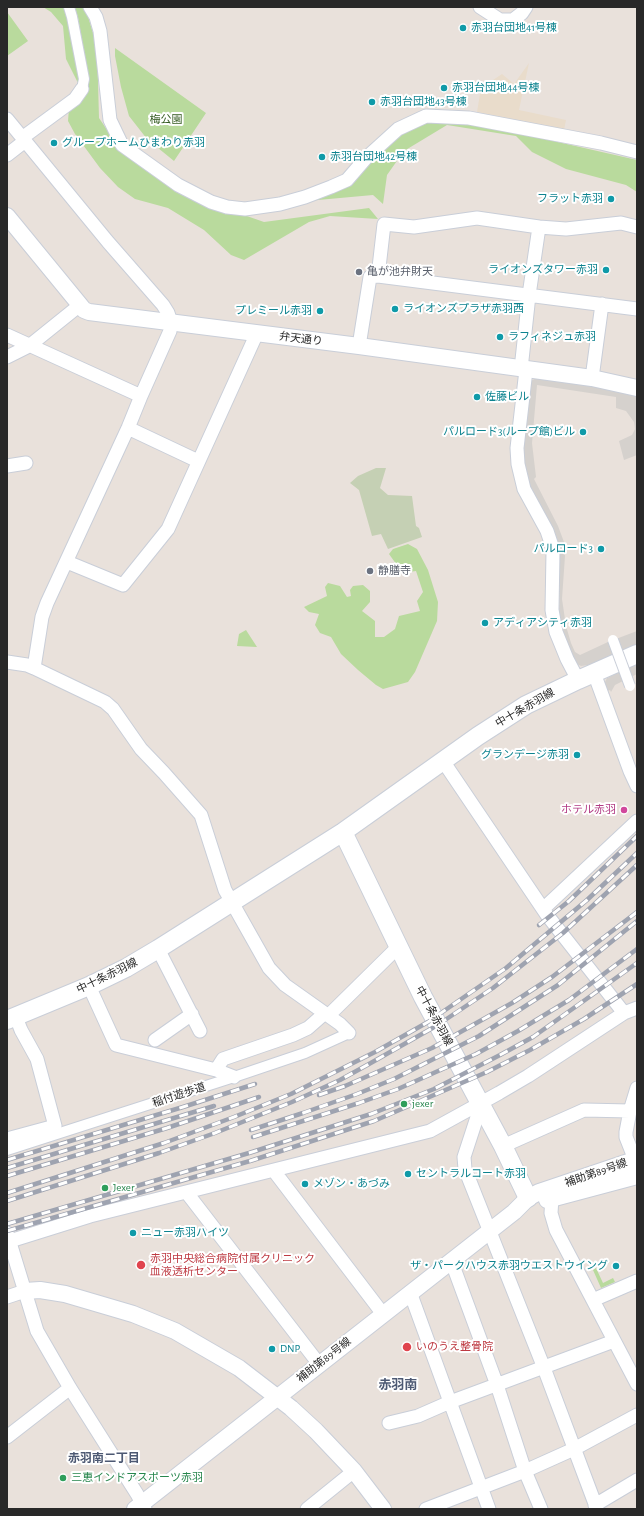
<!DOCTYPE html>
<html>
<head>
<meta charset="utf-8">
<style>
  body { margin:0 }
  #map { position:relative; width:644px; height:1516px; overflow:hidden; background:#e9e1db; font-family:"Alegreya Sans",sans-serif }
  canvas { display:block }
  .frame { position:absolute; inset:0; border:8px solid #282828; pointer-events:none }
</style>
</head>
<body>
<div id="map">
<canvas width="644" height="1516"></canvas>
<div class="frame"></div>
</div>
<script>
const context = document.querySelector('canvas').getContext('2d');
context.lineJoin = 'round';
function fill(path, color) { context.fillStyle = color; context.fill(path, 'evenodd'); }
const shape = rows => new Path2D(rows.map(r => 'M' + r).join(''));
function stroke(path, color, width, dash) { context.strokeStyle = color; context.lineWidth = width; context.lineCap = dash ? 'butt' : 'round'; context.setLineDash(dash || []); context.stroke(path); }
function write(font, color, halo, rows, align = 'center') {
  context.font = font + ' "Alegreya Sans","Noto Sans JP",sans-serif'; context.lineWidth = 4; context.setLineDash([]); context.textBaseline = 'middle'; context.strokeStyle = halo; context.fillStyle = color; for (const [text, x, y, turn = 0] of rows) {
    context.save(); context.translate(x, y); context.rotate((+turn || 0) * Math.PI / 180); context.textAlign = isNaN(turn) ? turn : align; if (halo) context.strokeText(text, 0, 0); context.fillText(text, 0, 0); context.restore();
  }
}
const education = shape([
  [529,63,519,110,566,120,564,130,477,112,481,88,502,74,514,84]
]);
const green = shape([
  [43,7,63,7,69,21,79,79,79,85,66,59,63,26,51,12],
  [75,7,83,7,86,10,97,46,99,118,122,152,241,214,264,222,369,208,378,219,330,216,309,222,244,260,231,255,204,230,168,208,135,199,118,187,100,168,75,134,68,121,69,108,88,89,89,79,78,18],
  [7,12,28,41,7,56],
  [115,48,206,113,174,161,147,139,129,116,121,87,115,56],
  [428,120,470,122,637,160,637,192,626,185,566,169,532,152,516,136,447,125,404,151,387,175,383,204,373,195,307,201,401,133],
  [408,544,417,549,428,570,438,602,437,621,415,672,408,682,383,689,376,685,358,670,341,654,331,637,320,633,315,625,319,614,309,612,304,607,327,596,325,587,328,583,340,586,347,597,351,596,350,590,353,586,363,585,370,591,370,602,362,611,375,621,375,637,384,637,395,629,399,616,420,611,417,601,423,592,416,571,409,572,399,568,389,554,393,549],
  [246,630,257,647,237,646,239,634],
  [596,1268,603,1283,613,1278,615,1282,601,1288,593,1270]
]);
const cemetery = shape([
  [376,468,386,468,380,488,388,495,412,496,416,526,419,528,422,537,388,549,381,534,372,536,359,490,350,483,358,476]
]);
const plaza = shape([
  [536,378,603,386,637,394,637,455,624,460,619,441,632,435,635,429,634,422,626,411,616,408,616,397,537,385,532,443,536,477,534,479,558,526,564,542,565,556,562,599,566,626,571,643,575,652,580,655,608,642,637,631,637,645,588,665,581,666,575,663,563,639,559,619,560,567,559,553,528,484,522,449,530,385,531,381],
  [637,664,637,674,615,685,611,692,610,690,605,692,604,684,607,678]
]);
const pedestrian = shape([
  [69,7,72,17,84,79,82,89],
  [7,1150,234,1077,305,1053,349,1033]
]);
const minor = shape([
  [90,7,96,17,100,31,110,120,122,145,178,185,211,202,227,207,245,209,280,204,305,197,331,187,347,180,366,158,398,129,426,116,469,118,601,143,637,152],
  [480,7,500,20,513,20,522,13,526,7],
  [7,119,108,242,163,305,168,313,171,322,170,331,141,396,7,335],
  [22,138,75,99,82,89],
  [7,155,25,141],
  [378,276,637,309],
  [359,346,370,277,378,276,384,224,414,227,477,218,539,227,566,229,621,223,637,227],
  [7,357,29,346,80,305],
  [521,369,529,295,539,227],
  [526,370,517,448,518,464,524,489,547,531,551,543,553,552,552,610,556,632,567,659,578,680],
  [592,378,602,304],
  [128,428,198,461],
  [7,466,26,463],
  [67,562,123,585,168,529,257,333],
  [7,662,27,665,34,668,105,702,113,709,141,749,164,773,201,815,225,890,269,968,285,985,340,1024,349,1033],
  [34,668,42,617,47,603,128,428,141,396],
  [594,673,630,771,637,786],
  [443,761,547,915,624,1013],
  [543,909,637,821],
  [158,949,200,1031],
  [89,986,116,1045,216,1070,234,1077],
  [329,1015,399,946],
  [155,1040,192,1014],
  [216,1070,223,1059,293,1035,308,1028,325,1013],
  [637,1088,630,1111,626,1132,626,1137,637,1165],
  [481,1105,464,1157,465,1169,544,1368,597,1509],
  [7,1139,55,1126,37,1059,21,1030,16,1017],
  [503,1146,584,1110,630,1111],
  [274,1171,383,1314],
  [187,1193,319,1364],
  [552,1198,551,1213,556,1230,637,1384],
  [7,1233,37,1331,70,1388,137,1494,145,1509],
  [10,1241,90,1216,430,1131,499,1093,528,1076,624,1013,637,1008],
  [451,1260,497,1385,525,1471,541,1509],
  [410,1292,489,1509],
  [7,1297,25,1291],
  [593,1300,637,1281],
  [389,1423,418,1416,450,1402,614,1341],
  [7,1437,70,1388],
  [595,1505,637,1480],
  [307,1509,354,1471],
  [426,1509,525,1471,574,1449,637,1415]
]);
const tertiary = shape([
  [7,216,80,305,84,310,89,312,359,346,592,378,637,388],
  [547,1200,637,1176],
  [25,1291,40,1290,65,1294,133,1314,175,1331,239,1368,291,1408,316,1431,354,1471,383,1509],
  [135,1509,514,1212,528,1198,539,1192,637,1159]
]);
const secondary = shape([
  [343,832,423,997,503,1146,528,1198],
  [7,1020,89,986,126,968,158,949,343,832,478,736,526,705,578,680,637,654]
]);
const rail = shape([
  [539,925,569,901,637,836],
  [319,1095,345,1086,432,1048,512,1003,552,977,637,912],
  [251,1130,303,1113,357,1094,394,1079,479,1036,558,985,637,921],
  [253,1137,359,1103,398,1089,476,1054,518,1031,569,1000,637,949],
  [7,1160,183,1107,255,1084],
  [7,1168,214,1106],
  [7,1176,167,1128,259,1097],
  [7,1193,164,1143,234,1117,291,1094,375,1052,428,1022,506,968,587,900,637,853],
  [7,1201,159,1153,215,1133,292,1102,340,1080,369,1064,436,1026,493,988,563,933,637,865],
  [7,1224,249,1153,371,1114,434,1089,500,1055,533,1037,637,963],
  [7,1231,250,1161,374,1121,487,1072,530,1050,584,1019,637,984]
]);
const pedestrianBridge = shape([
  [613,640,630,686]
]);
const markers = [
  [463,28,4,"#0f9aa8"],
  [444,88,4,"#0f9aa8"],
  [372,102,4,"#0f9aa8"],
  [54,143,4,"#0f9aa8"],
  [322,157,4,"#0f9aa8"],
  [611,199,4,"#0f9aa8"],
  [606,270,4,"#0f9aa8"],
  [359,272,4,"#6b7280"],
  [395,309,4,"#0f9aa8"],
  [320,311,4,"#0f9aa8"],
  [500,337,4,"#0f9aa8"],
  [477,397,4,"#0f9aa8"],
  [583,432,4,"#0f9aa8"],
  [601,549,4,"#0f9aa8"],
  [370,571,4,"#6b7280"],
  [485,623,4,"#0f9aa8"],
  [577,755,4,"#0f9aa8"],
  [624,810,4,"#d1479c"],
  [404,1104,4,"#2e9e5b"],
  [408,1174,4,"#0f9aa8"],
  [305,1184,4,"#0f9aa8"],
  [105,1188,4,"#2e9e5b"],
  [133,1233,4,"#0f9aa8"],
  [141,1265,5,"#e0444e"],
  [616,1266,4,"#0f9aa8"],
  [407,1347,5,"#e0444e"],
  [272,1349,4,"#0f9aa8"],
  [63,1478,4,"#2e9e5b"]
];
const cultureNames = [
  ["赤羽台団地41号棟",471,28],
  ["赤羽台団地44号棟",452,88],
  ["赤羽台団地43号棟",380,102],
  ["グループホームひまわり赤羽",62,143],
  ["赤羽台団地42号棟",330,157],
  ["フラット赤羽",603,199,"right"],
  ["ライオンズタワー赤羽",598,270,"right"],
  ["ライオンズプラザ赤羽西",403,309],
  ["プレミール赤羽",312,311,"right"],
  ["ラフィネジュ赤羽",508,337],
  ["佐藤ビル",485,397],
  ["パルロード3(ループ館)ビル",575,432,"right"],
  ["パルロード3",593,549,"right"],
  ["アディアシティ赤羽",493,623],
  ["グランデージ赤羽",569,755,"right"],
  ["セントラルコート赤羽",416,1174],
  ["メゾン・あづみ",313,1184],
  ["ニュー赤羽ハイツ",141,1233],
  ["ザ・パークハウス赤羽ウエストウイング",608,1266,"right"],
  ["DNP",280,1349]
];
const parkNames = [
  ["梅公園",166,120]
];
const worshipNames = [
  ["亀が池弁財天",367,272],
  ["静膳寺",378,571]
];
const streetNames = [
  ["弁天通り",301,339,7],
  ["中十条赤羽線",525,708,-30],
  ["中十条赤羽線",107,976,-26],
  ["中十条赤羽線",434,1016,62],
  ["稲付遊歩道",179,1095,-18],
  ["補助第89号線",596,1173,-19],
  ["補助第89号線",324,1360,-38]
];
const hotelNames = [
  ["ホテル赤羽",616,810]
];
const leisureNames = [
  ["jexer",412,1104],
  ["Jexer",113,1188],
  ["三恵インドアスポーツ赤羽",71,1478]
];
const healthNames = [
  ["赤羽中央総合病院付属クリニック",150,1259],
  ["血液透析センター",150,1272],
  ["いのうえ整骨院",416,1347]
];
const neighbourhoodNames = [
  ["赤羽南二丁目",104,1458]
];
const quarterNames = [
  ["赤羽南",398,1385]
];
fill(education, '#e9dccb');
fill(green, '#b9da9d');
fill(cemetery, '#c5d0b4');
fill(plaza, '#d5d1cd');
stroke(pedestrian, '#c9ced8', 12);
stroke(minor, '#c9ced8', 15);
stroke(tertiary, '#c9ced8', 18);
stroke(secondary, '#c9ced8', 20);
stroke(pedestrian, '#fff', 10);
stroke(minor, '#fff', 13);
stroke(tertiary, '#fff', 16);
stroke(secondary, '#fff', 18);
stroke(rail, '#9ea3b0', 4.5);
stroke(rail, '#fff', 3, [9]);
stroke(pedestrianBridge, '#c9ced8', 12, []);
stroke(pedestrianBridge, '#fff', 10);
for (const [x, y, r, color] of markers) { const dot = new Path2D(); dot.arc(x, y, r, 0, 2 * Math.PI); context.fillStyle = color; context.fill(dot); stroke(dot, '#fff', 1.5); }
write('11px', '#0d838f', '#fff', cultureNames, 'left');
write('11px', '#345b21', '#fff', parkNames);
write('11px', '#5b616d', '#fff', worshipNames, 'left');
write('11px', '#282828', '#fff', streetNames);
write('11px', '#b23c85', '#fff', hotelNames, 'right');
write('11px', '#27864d', '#fff', leisureNames, 'left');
write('11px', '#be3a42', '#fff', healthNames, 'left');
write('bold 12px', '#4d5973', '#fff', neighbourhoodNames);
write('bold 13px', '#4d5973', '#fff', quarterNames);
</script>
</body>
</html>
